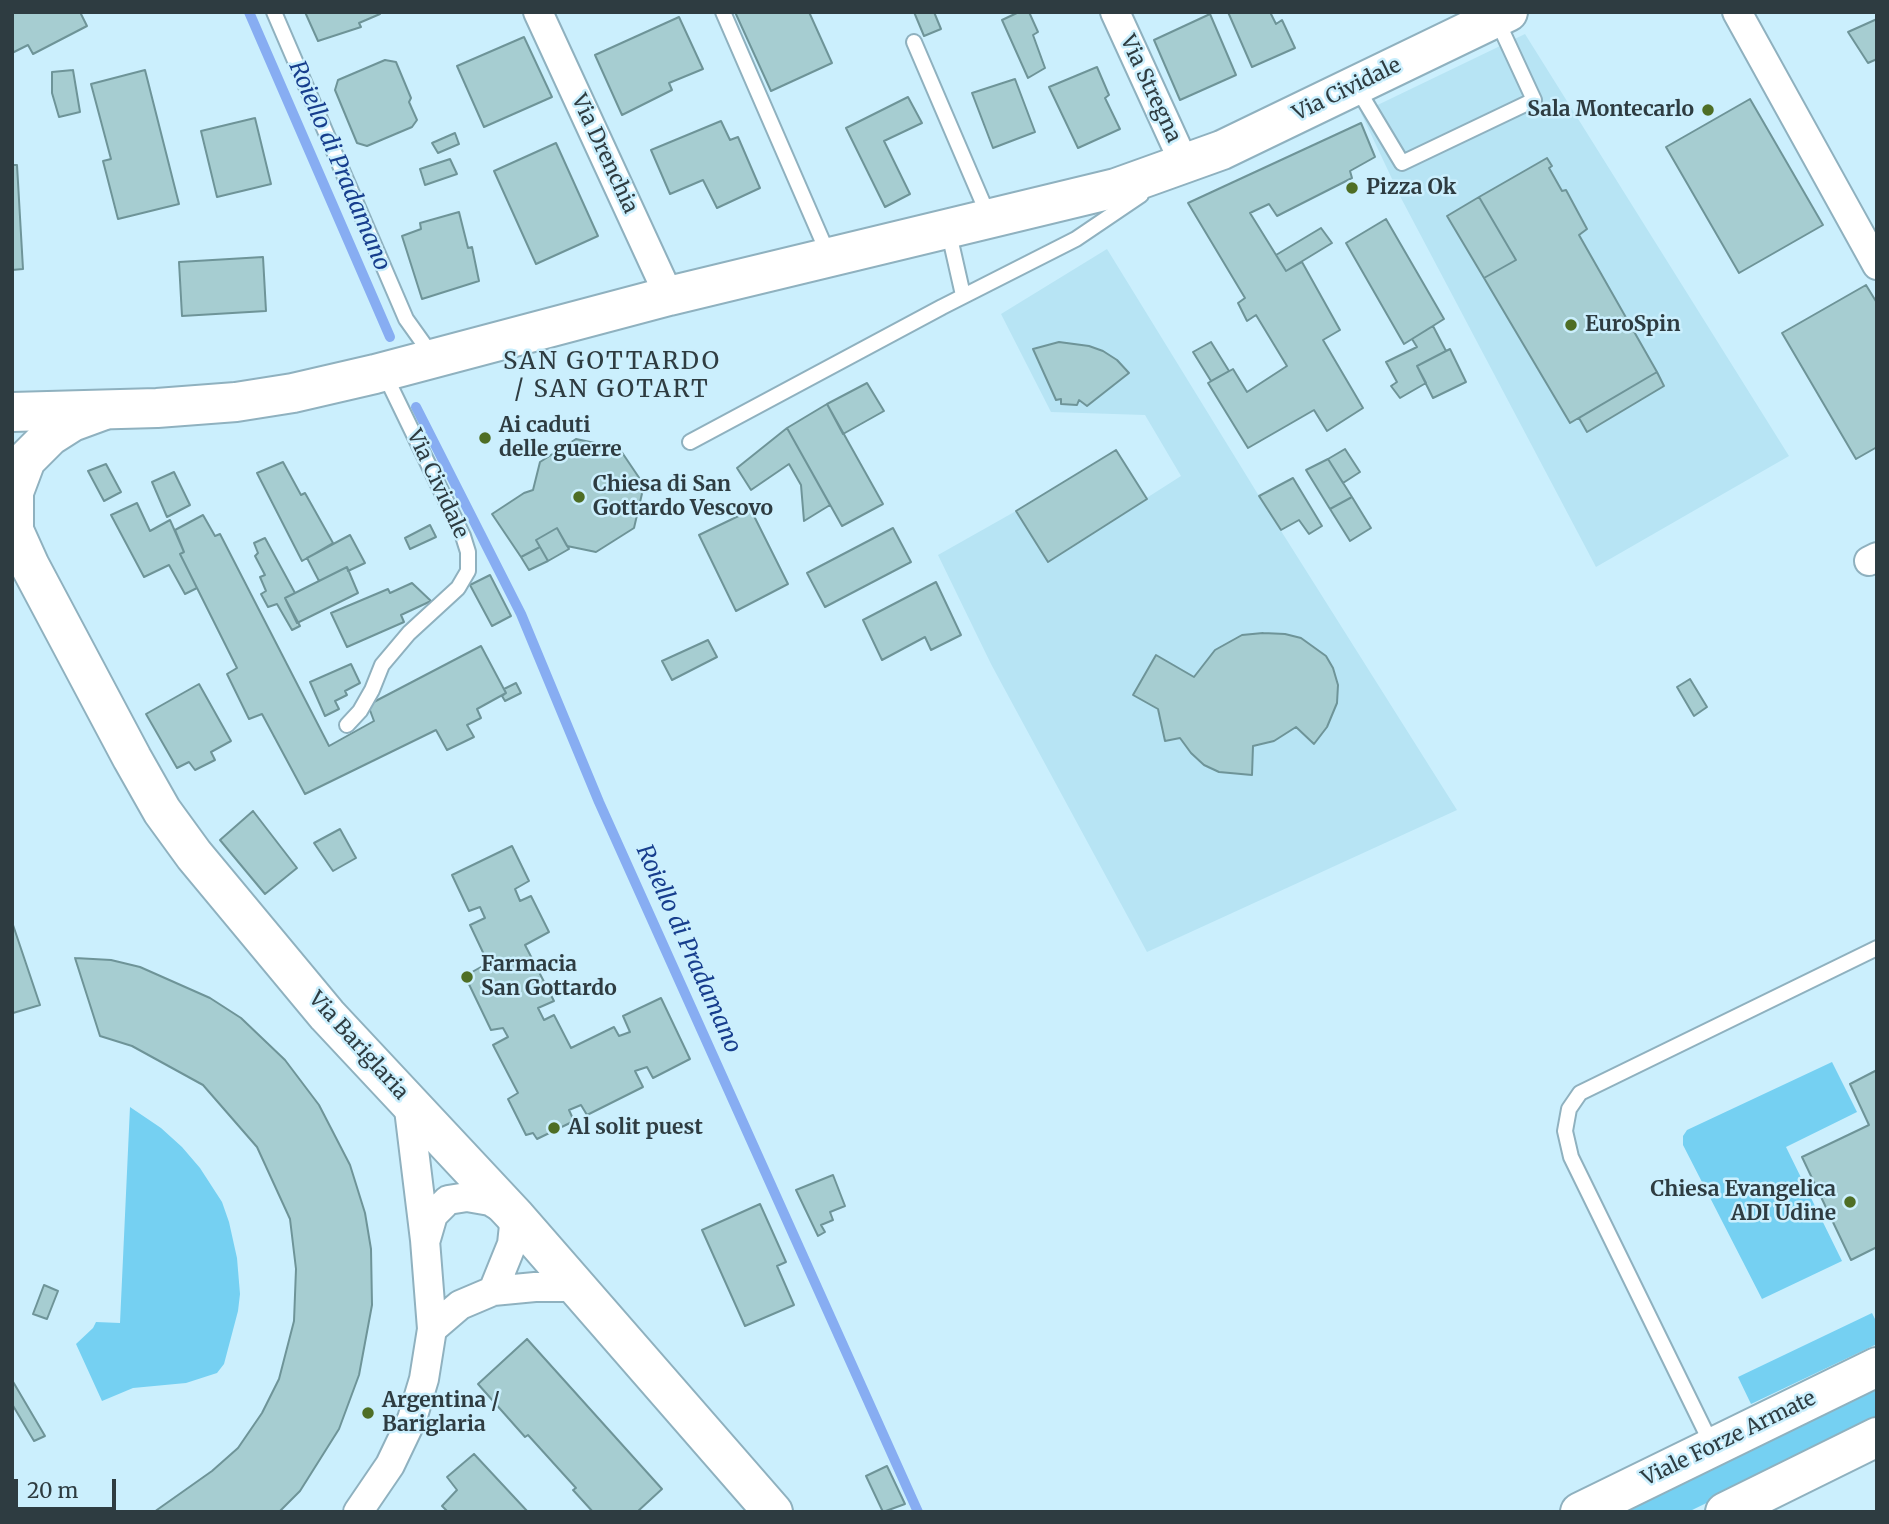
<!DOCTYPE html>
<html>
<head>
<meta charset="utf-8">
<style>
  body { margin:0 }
  #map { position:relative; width:1889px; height:1524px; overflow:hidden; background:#cbeffd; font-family:Merriweather,serif }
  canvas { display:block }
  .frame { position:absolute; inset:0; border:14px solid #2e3c41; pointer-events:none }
  .scale { position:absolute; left:14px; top:1479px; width:102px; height:32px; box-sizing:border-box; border:4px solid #2e3c41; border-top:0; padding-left:9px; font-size:21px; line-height:24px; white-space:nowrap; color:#2e3c41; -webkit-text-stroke:5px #cbeffd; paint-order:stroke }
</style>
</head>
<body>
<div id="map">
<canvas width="1889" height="1524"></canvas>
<div class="frame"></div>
<div class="scale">20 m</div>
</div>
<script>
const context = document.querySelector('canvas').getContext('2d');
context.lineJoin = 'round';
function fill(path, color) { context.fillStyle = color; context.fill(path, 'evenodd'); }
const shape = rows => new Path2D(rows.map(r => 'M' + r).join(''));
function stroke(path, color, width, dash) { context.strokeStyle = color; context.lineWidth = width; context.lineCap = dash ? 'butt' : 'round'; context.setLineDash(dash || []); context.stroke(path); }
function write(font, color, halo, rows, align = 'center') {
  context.font = font + ' Merriweather,serif'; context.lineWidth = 5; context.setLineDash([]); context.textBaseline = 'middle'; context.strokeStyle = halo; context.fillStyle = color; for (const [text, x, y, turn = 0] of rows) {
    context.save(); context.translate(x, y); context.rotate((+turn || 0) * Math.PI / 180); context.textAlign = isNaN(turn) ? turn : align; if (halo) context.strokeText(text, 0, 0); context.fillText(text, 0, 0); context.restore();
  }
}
const built = shape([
  [1525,34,1789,456,1596,567,1401,198,1361,113],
  [1107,249,1259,496,1457,810,1147,952,991,664,938,555,1016,511,1048,561,1181,476,1145,415,1051,412,1001,314]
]);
const green = shape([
  [1832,1062,1857,1112,1786,1147,1842,1261,1762,1299,1683,1145,1683,1136,1687,1130],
  [130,1107,161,1128,182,1147,200,1168,222,1202,229,1222,237,1258,240,1294,238,1311,224,1364,217,1373,186,1383,133,1388,102,1401,76,1344,93,1328,96,1322,120,1323],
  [1872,1313,1877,1323,1877,1344,1751,1404,1738,1377],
  [1877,1387,1877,1420,1688,1512,1621,1512]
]);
const stream = shape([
  [249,12,390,337],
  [416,407,521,614,599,802,918,1512]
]);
const building = shape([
  [12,12,80,12,87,26,33,54,28,45,12,53,12,12],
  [305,12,379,12,380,14,359,23,361,27,318,41,305,12],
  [735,12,809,12,832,63,771,91,735,12],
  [914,12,934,12,941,29,924,36,914,12],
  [1019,12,1029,12,1038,32,1033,35,1045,68,1028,78,1002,20,1019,12],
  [1228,12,1270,12,1276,24,1282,20,1295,48,1252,67,1228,12],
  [1210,14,1236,75,1180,100,1154,40,1210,14],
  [679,17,703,69,669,83,672,90,622,115,595,55,679,17],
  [1877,19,1877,59,1868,63,1848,32,1877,19],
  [524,37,552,97,484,127,457,66,524,37],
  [385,60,396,62,411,98,409,102,417,120,412,127,367,146,357,143,335,90,338,80,385,60],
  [1097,67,1109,95,1105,98,1120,129,1078,148,1049,87,1097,67],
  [73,70,80,112,59,117,52,93,52,72,73,70],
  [145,70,179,204,118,219,103,161,111,159,91,84,145,70],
  [1015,79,1035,132,993,148,972,93,1015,79],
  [908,97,922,123,884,141,910,194,885,207,846,128,908,97],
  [1750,99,1823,225,1739,273,1666,147,1750,99],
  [255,118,271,184,217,197,201,131,255,118],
  [721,121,730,140,738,137,760,188,717,208,703,180,670,194,651,150,721,121],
  [1361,123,1375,157,1350,171,1352,178,1277,216,1269,204,1250,213,1286,271,1302,262,1340,330,1323,340,1363,408,1327,431,1314,410,1248,448,1208,383,1233,369,1247,392,1287,366,1256,315,1247,321,1238,303,1245,298,1188,203,1361,123],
  [455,133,459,144,438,153,432,143,455,133],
  [556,143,598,236,536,264,494,171,556,143],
  [1547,158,1552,166,1549,168,1562,191,1566,190,1587,229,1579,235,1657,372,1570,423,1484,278,1516,260,1479,197,1547,158],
  [450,159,457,174,425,185,420,169,450,159],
  [12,165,17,165,23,269,12,270,12,165],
  [1479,197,1516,260,1484,278,1447,216,1479,197],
  [459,212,468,248,472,247,479,281,422,299,402,236,421,229,420,223,459,212],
  [1386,219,1444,319,1404,344,1346,243,1386,219],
  [1321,228,1332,243,1286,271,1276,255,1321,228],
  [263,257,266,311,182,316,179,262,263,257],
  [1866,285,1877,303,1877,447,1856,459,1782,333,1866,285],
  [1433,326,1446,351,1417,366,1426,383,1400,398,1391,386,1397,382,1386,362,1417,347,1412,339,1433,326],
  [1059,342,1089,346,1103,351,1117,360,1129,373,1087,406,1079,400,1077,405,1061,404,1061,399,1056,400,1033,349,1059,342],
  [1211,342,1229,371,1211,381,1193,352,1211,342],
  [1450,349,1466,382,1433,398,1417,366,1450,349],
  [1657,372,1664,386,1587,432,1579,418,1657,372],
  [867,383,884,411,843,434,827,404,867,383],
  [827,404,883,504,842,526,787,428,827,404],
  [787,428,830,505,804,521,801,485,789,464,751,490,737,468,787,428],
  [576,439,619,448,644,485,634,528,596,552,567,546,557,528,536,540,540,547,521,557,492,514,524,493,533,490,540,462,576,439],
  [1345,449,1360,472,1343,483,1328,459,1345,449],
  [1116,450,1147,499,1048,562,1016,511,1116,450],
  [1328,459,1352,497,1330,509,1306,470,1328,459],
  [283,462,301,495,305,493,333,543,302,561,257,473,283,462],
  [106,464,121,492,104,501,88,471,106,464],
  [174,472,190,505,167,517,152,482,174,472],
  [1293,478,1322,526,1309,534,1299,520,1281,530,1259,496,1293,478],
  [1352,497,1371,528,1350,541,1330,509,1352,497],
  [137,503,150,531,170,520,184,552,180,554,197,588,185,594,169,565,144,577,111,515,137,503],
  [751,510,788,584,736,611,699,535,751,510],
  [203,515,215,536,220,534,329,746,374,721,368,705,481,646,506,693,477,709,481,718,467,725,474,737,447,750,436,730,305,794,262,714,249,719,227,674,237,668,180,554,184,552,175,530,203,515],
  [430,525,436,537,410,549,405,538,430,525],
  [557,528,569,549,548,561,536,540,557,528],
  [893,528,911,562,825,607,807,573,893,528],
  [350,535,365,563,348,571,347,567,319,581,307,558,350,535],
  [265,538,295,593,285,598,300,626,292,630,277,604,268,607,261,594,266,591,260,577,265,575,255,556,258,553,254,543,265,538],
  [540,547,548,561,529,570,521,557,540,547],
  [347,567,358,593,297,623,285,598,347,567],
  [490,575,511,616,492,626,470,585,490,575],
  [936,582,961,635,931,650,925,637,882,660,863,620,936,582],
  [412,583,431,601,401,615,404,622,347,647,331,613,388,589,390,593,412,583],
  [1263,633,1285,634,1301,638,1326,656,1333,668,1338,685,1337,703,1327,727,1314,744,1296,727,1274,741,1253,746,1252,775,1219,772,1204,765,1191,753,1180,738,1165,741,1158,709,1133,695,1156,655,1194,677,1215,650,1242,635,1263,633],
  [708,640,717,657,672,680,662,661,708,640],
  [351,664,360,683,345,691,347,695,335,701,339,709,325,716,310,682,351,664],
  [1690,679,1707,707,1694,716,1677,687,1690,679],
  [516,683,521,693,505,701,502,696,506,693,504,689,516,683],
  [199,684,231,741,211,752,215,760,195,770,189,762,177,768,146,714,199,684],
  [253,811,297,868,265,894,220,840,253,811],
  [340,829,356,858,333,871,314,843,340,829],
  [512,846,529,881,515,889,520,901,531,896,549,932,525,945,554,1001,538,1008,544,1020,554,1015,571,1048,614,1027,619,1036,630,1032,623,1016,661,998,690,1059,653,1078,647,1067,635,1071,643,1087,587,1115,581,1105,569,1110,574,1121,537,1139,533,1133,526,1135,508,1099,518,1093,493,1045,508,1037,503,1028,491,1030,465,976,488,963,470,925,485,918,480,907,469,911,452,875,512,846],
  [12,922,40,1005,13,1013,12,1012,12,922],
  [75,958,111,960,140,967,210,998,241,1018,285,1060,319,1105,350,1165,365,1213,371,1249,372,1305,359,1375,339,1429,300,1491,279,1512,154,1512,212,1471,238,1448,262,1413,279,1379,294,1321,296,1269,290,1219,257,1147,203,1085,132,1046,100,1036,75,958],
  [1877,1070,1877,1247,1851,1260,1802,1157,1869,1125,1850,1084,1877,1070],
  [833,1175,845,1206,830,1212,833,1220,821,1225,825,1232,818,1236,796,1190,833,1175],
  [760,1204,786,1262,777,1266,794,1305,745,1326,702,1230,760,1204],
  [44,1285,58,1291,47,1319,33,1314,44,1285],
  [527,1339,662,1489,637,1512,593,1512,573,1490,576,1488,528,1435,525,1437,478,1384,527,1339],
  [12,1380,45,1436,34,1441,12,1404,12,1380],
  [474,1454,528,1512,448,1512,442,1506,457,1490,447,1477,474,1454],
  [887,1466,905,1504,883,1512,866,1476,887,1466]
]);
const lane = shape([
  [274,12,406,319,426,347,429,358],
  [723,12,829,256],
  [914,42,989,217],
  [1357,88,1402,163,1534,100,1497,20],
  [948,229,963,295],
  [690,442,942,307,1076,239,1141,195],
  [347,725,360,711,372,690,382,665,409,633,458,588,468,571,468,552,463,536,384,373],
  [1712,1445,1571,1157,1565,1131,1569,1109,1580,1093,1877,948]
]);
const street = shape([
  [538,12,669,296],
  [1115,12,1185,165],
  [1737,12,1877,265],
  [1869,561,1877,557],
  [426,1239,433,1215,448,1200,467,1197,490,1201,515,1216,512,1244,493,1291],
  [432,1329,460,1305,493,1291,535,1287,575,1287],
  [358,1512,390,1465,412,1419,424,1379,432,1329,425,1240,408,1101]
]);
const secondary = shape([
  [12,526,30,566,132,758,162,811,194,855,327,1015,515,1216,773,1512],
  [14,530,14,492,26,460,50,436,72,422,102,411],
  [1580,1512,1877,1367],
  [1725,1512,1877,1437]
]);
const primary = shape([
  [12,412,157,408,236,402,293,393,375,374,669,296,1116,188,1222,150,1508,12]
]);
const markers = [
  [1708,110,7,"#4e6e25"],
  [1352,188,7,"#4e6e25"],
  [1571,325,7,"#4e6e25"],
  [485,438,7,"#4e6e25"],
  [579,497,7,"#4e6e25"],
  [467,977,7,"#4e6e25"],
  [554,1128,7,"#4e6e25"],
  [1850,1202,7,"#4e6e25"],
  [368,1413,7,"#4e6e25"]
];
const streetNames = [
  ["Via Stregna",1150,89,65],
  ["Via Cividale",1347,90,-26],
  ["Via Drenchia",604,154,65],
  ["Via Cividale",437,484,65],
  ["Via Bariglaria",358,1046,48],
  ["Viale Forze Armate",1729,1439,-26]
];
const poiNames = [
  ["Sala Montecarlo",1694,110,"right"],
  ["Pizza Ok",1366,188],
  ["EuroSpin",1585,325],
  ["Ai caduti",499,426],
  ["delle guerre",499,450],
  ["Chiesa di San",593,485],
  ["Gottardo Vescovo",593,509],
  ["Farmacia",481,965],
  ["San Gottardo",481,989],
  ["Al solit puest",568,1128],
  ["Chiesa Evangelica",1836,1190,"right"],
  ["ADI Udine",1836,1214,"right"],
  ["Argentina /",382,1401],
  ["Bariglaria",382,1425]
];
const waterNames = [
  ["Roiello di Pradamano",339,166,67],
  ["Roiello di Pradamano",688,949,66]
];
const quarterNames = [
  ["SAN GOTTARDO",612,362],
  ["/ SAN GOTART",612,390]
];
fill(built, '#b7e4f4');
fill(green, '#75d0f2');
stroke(stream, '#87adf2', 10);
fill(building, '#a6cdd1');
stroke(building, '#6e9498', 2);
stroke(lane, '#8fb1bf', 18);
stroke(street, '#8fb1bf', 32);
stroke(secondary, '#8fb1bf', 42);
stroke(primary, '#8fb1bf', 42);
stroke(lane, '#fff', 14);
stroke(street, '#fff', 28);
stroke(secondary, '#fff', 38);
stroke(primary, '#fff', 38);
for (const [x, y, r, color] of markers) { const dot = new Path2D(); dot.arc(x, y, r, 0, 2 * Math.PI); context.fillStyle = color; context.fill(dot); stroke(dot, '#cbeffd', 2.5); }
write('21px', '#2e3c41', '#cbeffd', streetNames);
write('bold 21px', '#2e3c41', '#cbeffd', poiNames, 'left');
write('italic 23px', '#173e8d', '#cbeffd', waterNames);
context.letterSpacing = '2px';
write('24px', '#2e3c41', '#cbeffd', quarterNames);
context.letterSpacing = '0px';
</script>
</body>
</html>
